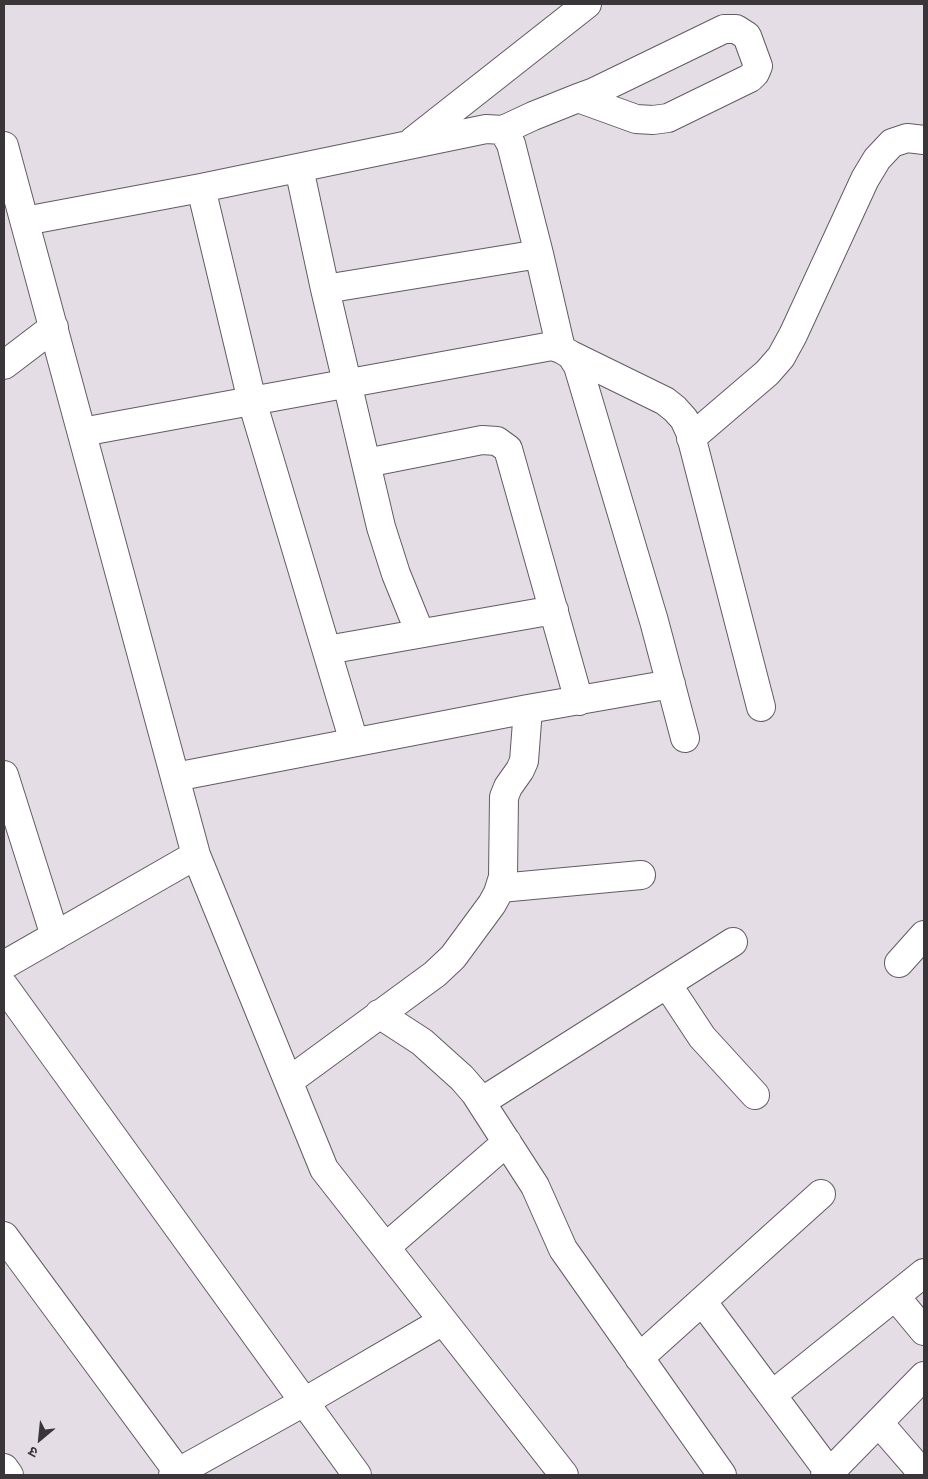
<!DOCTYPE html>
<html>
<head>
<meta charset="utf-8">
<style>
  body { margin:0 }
  #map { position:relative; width:928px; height:1479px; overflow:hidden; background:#e5dde5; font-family:Manrope,"Noto Sans Devanagari",sans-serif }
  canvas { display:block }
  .frame { position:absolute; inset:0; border:5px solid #393539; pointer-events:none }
  .north { position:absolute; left:15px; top:1414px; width:50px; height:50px; -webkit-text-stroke:4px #e5dde5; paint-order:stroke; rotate:208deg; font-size:14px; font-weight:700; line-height:20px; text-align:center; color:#393539 }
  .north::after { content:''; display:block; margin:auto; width:18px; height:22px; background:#393539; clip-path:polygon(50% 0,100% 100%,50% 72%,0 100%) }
</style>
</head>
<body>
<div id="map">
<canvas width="928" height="1479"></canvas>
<div class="frame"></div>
<div class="north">उ</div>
</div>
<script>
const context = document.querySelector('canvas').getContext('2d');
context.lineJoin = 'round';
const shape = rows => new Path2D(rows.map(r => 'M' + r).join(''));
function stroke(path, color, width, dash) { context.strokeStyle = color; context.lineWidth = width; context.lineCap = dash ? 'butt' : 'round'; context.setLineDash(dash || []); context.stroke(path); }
const minor = shape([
  [503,130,533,116,578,98,594,92,724,29,736,29,747,36,758,66,755,73,750,78,668,118,653,120,636,119,578,98],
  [413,141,587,4],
  [4,146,196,855,324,1169,564,1475],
  [299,168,325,289,381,527,396,574,420,633],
  [201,188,252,401,354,742],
  [25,221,201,188,486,129,503,130,511,144,539,254,561,349],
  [325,289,539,254],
  [571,355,665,401,675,409,684,419,690,432,761,707],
  [4,365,54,327],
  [82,432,552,346,561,349,571,355,578,366,654,621,685,738],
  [691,438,767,373,781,357,793,335,865,179,877,159,892,143,907,138,924,140],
  [366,463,482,440,497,441,508,449,579,701],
  [327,650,554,610],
  [4,775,55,936],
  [175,777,528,709,671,684],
  [500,888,641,875],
  [899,963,924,935],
  [4,965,196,855],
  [667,984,702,1037,755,1095],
  [4,986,357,1475],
  [379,1014,422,1042,462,1078,475,1093,535,1186,563,1249,722,1475],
  [289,1081,435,974,453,957,492,904,498,893,503,877,504,797,508,787,520,770,524,761,528,709],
  [481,1102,733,942],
  [4,1236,178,1472],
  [386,1247,507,1142],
  [895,1296,924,1331],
  [702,1301,829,1472],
  [639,1358,821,1194],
  [772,1395,924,1273],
  [879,1423,924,1475],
  [4,1468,9,1475],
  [173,1475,304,1402,443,1321],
  [825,1475,839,1463,924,1376]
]);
stroke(minor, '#635b63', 30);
stroke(minor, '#fff', 28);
</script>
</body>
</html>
